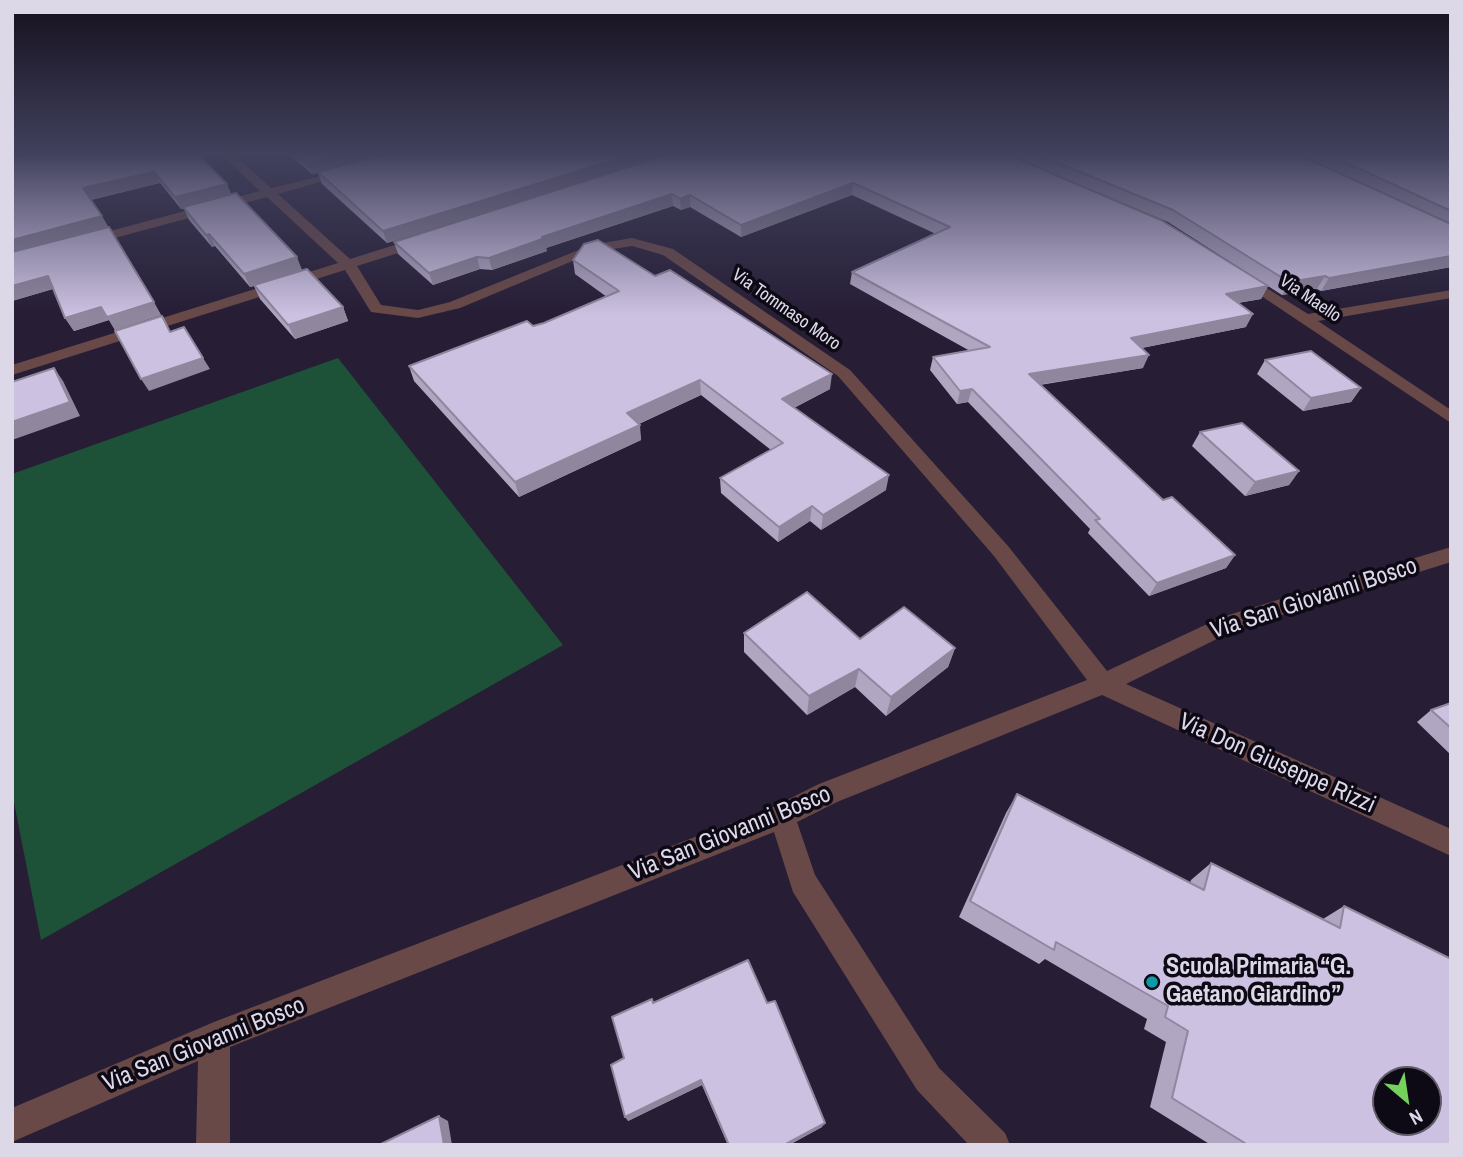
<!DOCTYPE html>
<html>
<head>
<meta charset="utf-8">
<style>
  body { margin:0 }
  #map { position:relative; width:1463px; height:1157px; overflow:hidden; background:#271e36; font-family:"Archivo Narrow",sans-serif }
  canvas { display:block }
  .frame { position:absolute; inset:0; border:14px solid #ddd8e8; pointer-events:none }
  .north { position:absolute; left:1372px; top:1066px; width:70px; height:70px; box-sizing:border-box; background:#0e0a15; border:2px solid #615c69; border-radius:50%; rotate:151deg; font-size:19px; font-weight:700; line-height:28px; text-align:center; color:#ddd8e8 }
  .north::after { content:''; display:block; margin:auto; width:24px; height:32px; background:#74d25c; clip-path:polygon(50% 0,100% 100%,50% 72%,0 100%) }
</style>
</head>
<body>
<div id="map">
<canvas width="1463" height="1157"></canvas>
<div class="frame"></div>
<div class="north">N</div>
</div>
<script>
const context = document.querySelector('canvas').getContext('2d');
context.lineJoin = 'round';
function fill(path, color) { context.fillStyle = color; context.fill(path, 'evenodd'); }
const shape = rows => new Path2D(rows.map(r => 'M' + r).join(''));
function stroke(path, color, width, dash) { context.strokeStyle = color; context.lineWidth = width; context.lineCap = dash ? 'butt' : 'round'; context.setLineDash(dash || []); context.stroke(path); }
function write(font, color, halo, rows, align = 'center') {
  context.font = font + ' "Archivo Narrow",sans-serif'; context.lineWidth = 7; context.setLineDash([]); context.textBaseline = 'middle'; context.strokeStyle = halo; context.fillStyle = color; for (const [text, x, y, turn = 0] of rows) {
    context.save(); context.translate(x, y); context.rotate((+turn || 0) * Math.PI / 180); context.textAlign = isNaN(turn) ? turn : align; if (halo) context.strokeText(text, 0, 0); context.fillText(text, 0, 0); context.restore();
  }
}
const green = shape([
  [338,358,563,645,41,940,12,792,12,474]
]);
const minor = shape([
  [220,153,232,153,271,188,352,169,352,173,278,194,350,259,420,237,430,237,430,243,357,266,381,305,418,310,450,302,591,245,632,238,673,249,850,370,1008,546,1107,671,1222,617,1451,547,1451,562,1237,629,1126,684,1451,829,1451,856,1102,695,837,802,797,822,815,875,939,1068,1005,1133,1010,1145,969,1145,917,1090,793,892,774,832,230,1047,230,1145,196,1145,198,1061,12,1142,12,1108,214,1022,773,807,819,784,1087,680,994,556,838,376,663,255,632,246,594,252,460,308,418,318,371,312,345,270,12,375,12,365,338,263,267,197,85,246,78,242,80,239,260,191,220,153],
  [1241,272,1308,314,1451,290,1451,298,1318,321,1451,410,1451,423,1236,279,1234,276,1241,272]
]);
const wall = shape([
  [12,153,201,157,231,194,302,270,343,307,348,321,295,339,260,299,254,286,250,287,215,246,212,247,189,220,184,209,181,209,160,183,91,200,161,315,115,330,109,320,74,331,65,318,53,289,12,301],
  [287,153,1451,153,1451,267,1321,291,1317,289,1282,295,1168,222,1011,156,1268,286,1261,299,1238,303,1246,327,1142,348,1143,368,1040,385,1163,500,1235,555,1226,568,1149,596,1088,533,1090,529,968,402,957,404,930,370,933,357,970,351,850,284,852,272,936,234,852,195,741,237,690,207,681,210,673,206,546,248,547,251,492,270,480,269,433,285,398,254,394,242,529,198,387,243,322,184,318,173,312,174],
  [573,260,830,389,794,408,886,490,821,530,810,521,778,542,721,493,720,478,771,450,701,395,639,424,641,440,519,497,414,381,409,366,533,326,544,323,607,297,575,274],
  [1265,360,1361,388,1351,402,1303,411,1257,374],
  [1200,432,1299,471,1289,485,1245,496,1192,446],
  [744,633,860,639,955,648,948,667,886,716,855,687,807,715,744,652],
  [1451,703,1451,755,1417,722,1431,710],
  [1017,794,1190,883,1191,880,1211,863,1323,919,1344,906,1451,1145,1211,1145,1150,1107,1166,1042,1144,1029,1147,1019,1045,959,1039,964,959,917,1006,813],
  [653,1003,822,1127,789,1145,728,1145,702,1085,628,1121,624,1058]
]);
const shadedWall = shape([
  [12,153,44,153,12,158],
  [195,153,214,153,197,159],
  [346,153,393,153,312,174,307,163],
  [637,153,674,153,387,243,383,231],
  [154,172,160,183,90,200,83,188],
  [853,183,852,195,741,237,741,225],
  [227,184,232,196,181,209,175,197],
  [672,194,673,206,546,248,547,251,492,270,489,258,542,237],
  [690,195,690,207,681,210,680,199],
  [102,216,109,228,12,254,12,240],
  [209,234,215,246,212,247,206,235],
  [1451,256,1451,267,1321,291,1329,278],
  [297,257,302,270,250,287,244,274],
  [477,257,480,269,433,285,429,273],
  [48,276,56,288,12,301,12,286],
  [1325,276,1317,289,1282,295,1289,282],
  [1268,286,1261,299,1219,306,1226,294],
  [154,302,161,315,115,330,109,320,74,331,65,318,101,307],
  [343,307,348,321,295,339,288,325],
  [1253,314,1246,327,1126,351,1131,338],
  [1149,355,1143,368,1024,387,1029,374],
  [203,358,210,369,149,391,141,379],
  [54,368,63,381,80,416,12,440,12,422],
  [832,374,830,389,782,414,782,399],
  [700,380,701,395,629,428,627,413],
  [1361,388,1351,402,1303,411,1311,398],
  [972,389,968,402,957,404,960,391],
  [640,425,641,440,519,497,515,482],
  [1299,471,1289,485,1245,496,1255,482],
  [889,475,886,490,821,530,823,515],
  [812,506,810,521,778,542,779,527],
  [1235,555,1226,568,1149,596,1157,583],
  [955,648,948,667,886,716,891,697],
  [859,669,855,687,807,715,809,696],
  [701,1080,702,1085,628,1121,625,1117],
  [439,1116,448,1121,452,1145,444,1145],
  [825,1123,822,1127,789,1145,784,1145]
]);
const building = shape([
  [34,153,197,153,227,184,175,197,154,172,83,188,102,216,12,240,12,158,34,153],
  [295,153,346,153,307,163,295,153],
  [391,153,637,153,383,231,318,172,391,153],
  [672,153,1004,153,1161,220,1268,286,1226,294,1253,314,1131,338,1149,355,1029,374,1163,500,1172,497,1235,555,1157,583,1095,520,1100,519,972,389,960,391,933,357,990,347,852,272,950,227,853,183,741,225,690,195,680,199,672,194,542,237,545,238,489,258,477,257,429,273,394,242,672,153],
  [1034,153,1290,153,1326,167,1451,224,1451,256,1329,278,1325,276,1289,282,1173,210,1034,153],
  [1320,153,1451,153,1451,211,1336,158,1320,153],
  [236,193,297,257,244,274,209,234,206,235,183,207,236,193],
  [109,227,154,302,107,317,101,307,65,318,48,276,12,286,12,252,109,227],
  [598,240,655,276,670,270,832,374,782,399,889,475,823,515,812,506,779,527,720,478,783,443,700,380,627,413,640,425,515,482,409,366,527,321,533,326,544,323,619,291,573,260,584,244,598,240],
  [307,269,343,307,288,325,254,285,307,269],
  [162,316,170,332,184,327,203,358,141,379,115,331,162,316],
  [1311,351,1361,388,1311,398,1265,360,1311,351],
  [54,368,70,402,12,422,12,382,54,368],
  [1242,423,1299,471,1255,482,1200,432,1242,423],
  [807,592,860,639,904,607,955,648,891,697,859,669,809,696,744,633,807,592],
  [1451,703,1451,728,1431,710,1451,703],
  [1017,794,1204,890,1211,863,1340,928,1344,906,1451,959,1451,1145,1248,1145,1172,1098,1188,1031,1165,1017,1168,1006,1056,942,1054,950,970,901,1017,794],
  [1386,1080,1428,1080,1428,1122,1386,1122,1386,1080],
  [748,960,767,1003,775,1001,825,1123,784,1145,729,1145,701,1080,625,1117,611,1065,624,1058,612,1017,652,999,653,1003,748,960],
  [439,1116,444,1145,379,1145,439,1116]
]);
const markers = [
  [1152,982,7,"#0f9aa8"]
];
const farStreetnames = [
  ["Via Maello",1310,299,34],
  ["Via Tommaso Moro",786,310,35]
];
const nearStreetnames = [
  ["Via San Giovanni Bosco",1314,599,-18],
  ["Via Don Giuseppe Rizzi",1277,764,24],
  ["Via San Giovanni Bosco",730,834,-22],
  ["Via San Giovanni Bosco",204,1045,-22]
];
const nearPoinames = [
  ["Scuola Primaria “G.",1166,968],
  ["Gaetano Giardino”",1166,996]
];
fill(green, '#1e5238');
fill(minor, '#694948');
fill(wall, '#b0a6c2');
fill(shadedWall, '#90879e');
fill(building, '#cdc1e1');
stroke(building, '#90879e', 2);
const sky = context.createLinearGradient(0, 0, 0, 315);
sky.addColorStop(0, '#15101e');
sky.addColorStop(0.49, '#41415d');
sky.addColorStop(1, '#41415d00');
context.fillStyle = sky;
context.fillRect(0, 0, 1463, 315);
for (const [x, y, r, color] of markers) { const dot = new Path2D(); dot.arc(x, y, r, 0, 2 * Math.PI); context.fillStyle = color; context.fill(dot); stroke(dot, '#0e0a15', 2.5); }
write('18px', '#ddd8e8', '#0e0a15', farStreetnames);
write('24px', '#ddd8e8', '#0e0a15', nearStreetnames);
write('bold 24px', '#ddd8e8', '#0e0a15', nearPoinames, 'left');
</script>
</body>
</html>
